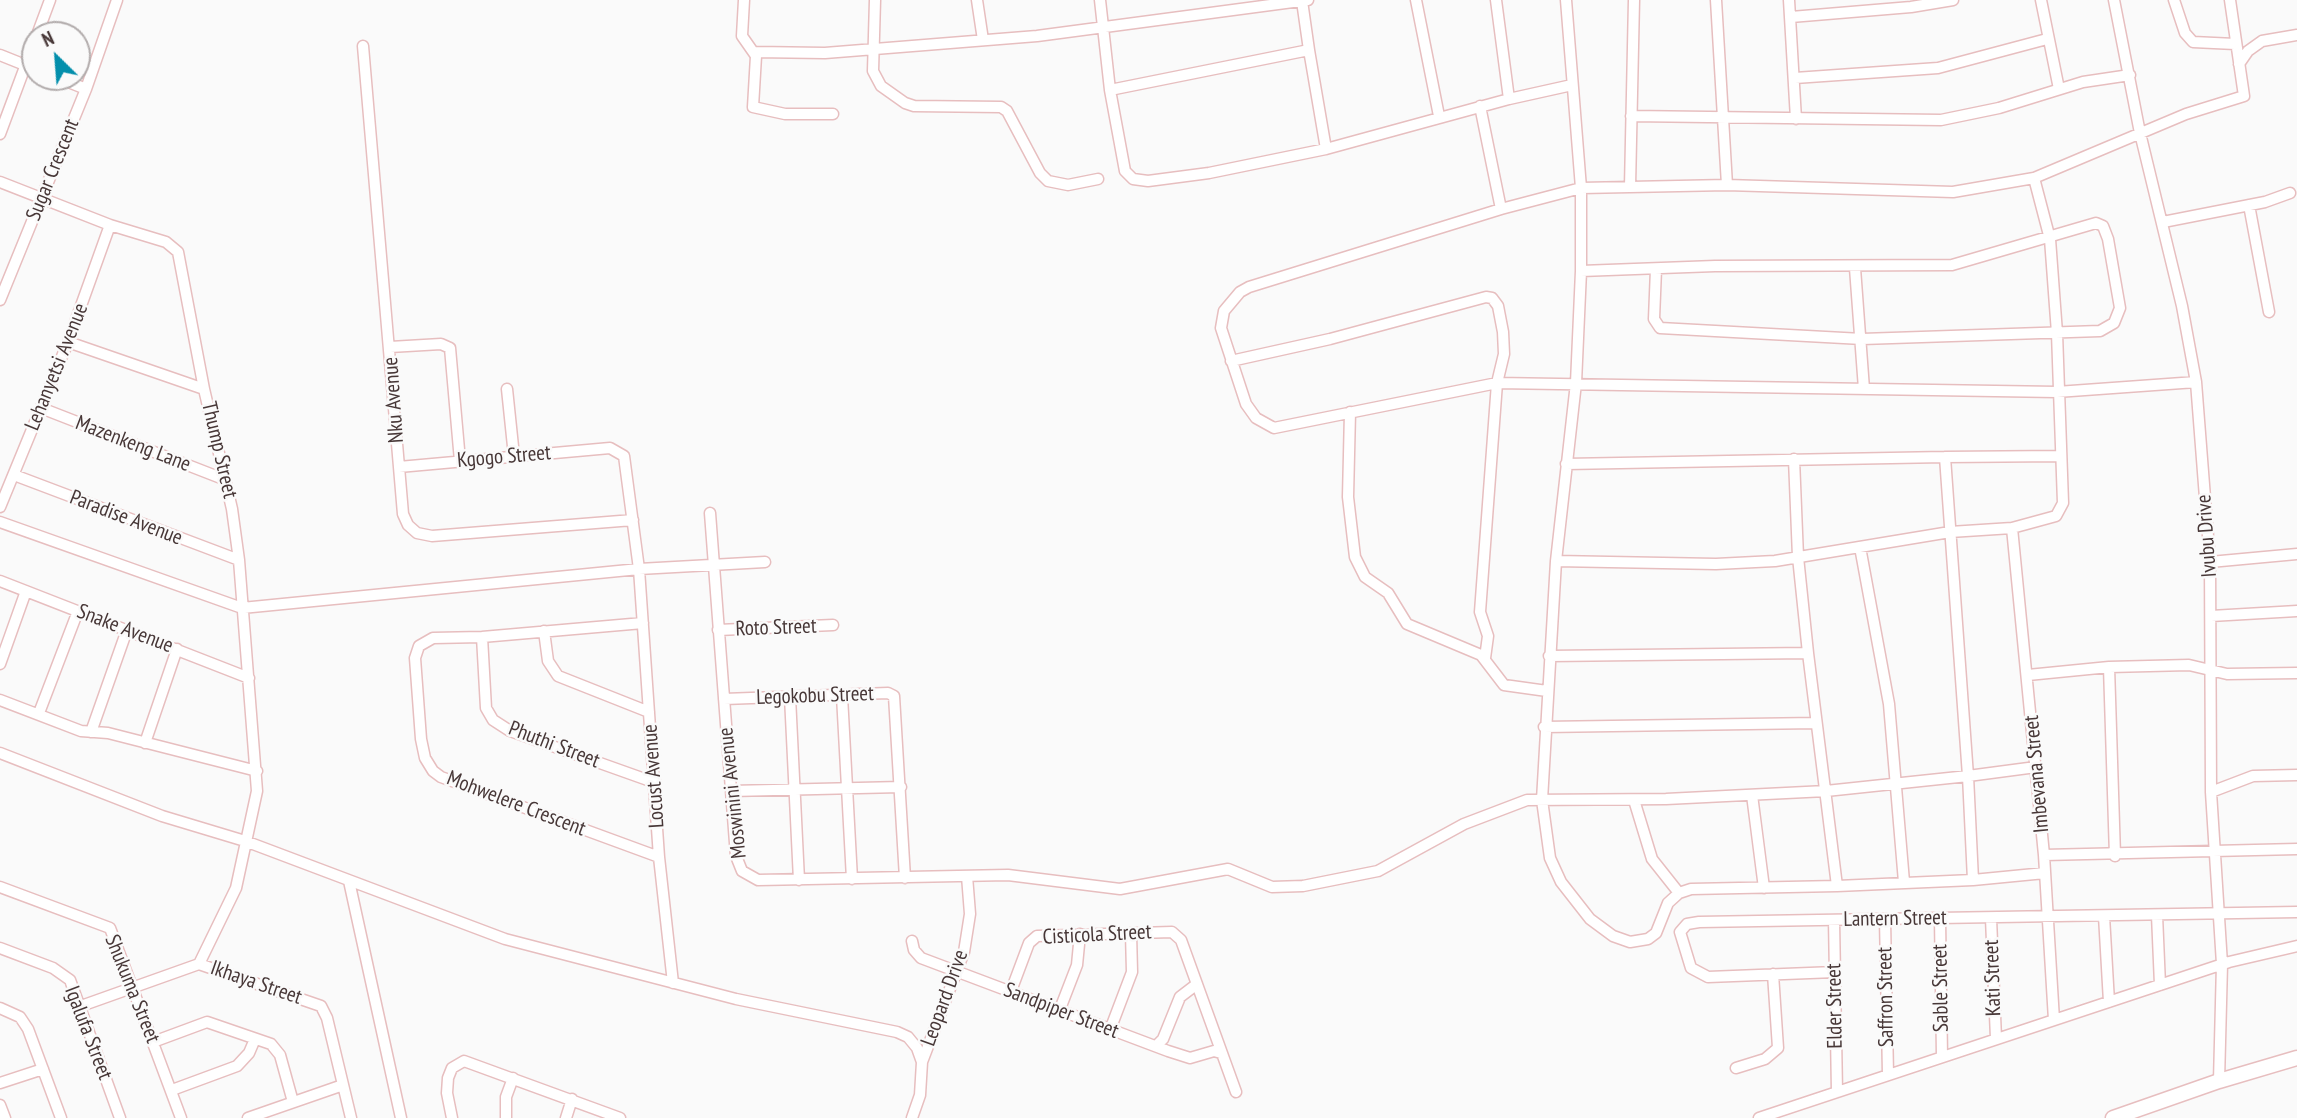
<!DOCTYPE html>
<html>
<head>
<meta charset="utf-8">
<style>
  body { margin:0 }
  #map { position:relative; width:2297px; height:1118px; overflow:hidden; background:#fafafa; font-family:"PT Sans Narrow",sans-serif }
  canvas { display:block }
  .north { position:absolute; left:21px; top:21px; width:70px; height:70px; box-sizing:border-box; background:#fafafa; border:2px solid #b2acac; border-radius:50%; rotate:335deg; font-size:19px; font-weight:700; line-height:28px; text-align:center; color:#473737 }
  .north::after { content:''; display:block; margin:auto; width:24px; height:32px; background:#038fac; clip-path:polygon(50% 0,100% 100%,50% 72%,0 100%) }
</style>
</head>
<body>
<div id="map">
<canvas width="2297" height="1118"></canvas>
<div class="north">N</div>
</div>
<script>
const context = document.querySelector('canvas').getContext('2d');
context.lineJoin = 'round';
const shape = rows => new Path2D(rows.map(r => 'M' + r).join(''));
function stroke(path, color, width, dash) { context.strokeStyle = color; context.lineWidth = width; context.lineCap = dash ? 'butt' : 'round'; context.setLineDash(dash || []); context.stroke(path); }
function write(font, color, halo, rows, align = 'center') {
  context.font = font + ' "PT Sans Narrow",sans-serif'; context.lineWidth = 5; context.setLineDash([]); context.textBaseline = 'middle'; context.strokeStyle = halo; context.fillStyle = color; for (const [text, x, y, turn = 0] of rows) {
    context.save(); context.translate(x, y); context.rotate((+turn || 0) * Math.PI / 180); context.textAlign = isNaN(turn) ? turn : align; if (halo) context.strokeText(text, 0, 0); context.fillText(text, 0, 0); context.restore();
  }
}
const minor = shape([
  [744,0,742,36,756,56,753,107,785,114,833,114],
  [875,0,873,71,881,86,905,103,914,106,1001,107,1007,111,1040,173,1048,181,1068,185,1098,179],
  [977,0,983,40],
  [1100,0,1110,90,1125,171,1133,179,1148,181,1209,173,1326,149],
  [1416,0,1439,116],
  [1496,0,1509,99,1572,85],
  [1566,0,1581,188,1581,271,1576,383,1556,561,1542,800,1550,858,1561,882,1590,919,1613,936,1630,942,1648,939,1656,933,1668,903,1679,893,1691,889,1837,886,1973,880,2045,873],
  [1716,0,1727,185],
  [1789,0,1796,119],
  [2041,0,2059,89],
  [2114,0,2140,133,2182,306,2196,382,2210,562,2211,792,2222,964,2219,1081],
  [2174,0,2185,33,2193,42,2235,44],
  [1302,1,1309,50],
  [1791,17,1911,7,1953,0],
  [37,35,50,0],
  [363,46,399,467,403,514,408,525,417,533,432,536,633,520],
  [755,52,825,53,1037,36,1308,0],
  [0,55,35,69],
  [2239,64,2248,51,2262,41,2297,35],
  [56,77,86,89],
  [1795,78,1938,68,2047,39],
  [1110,90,1309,50,1326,149,1509,99],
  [1480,106,1501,209],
  [1631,116,1941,120,1999,108,2083,82,2130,75],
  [0,134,35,40],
  [0,182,110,225,166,242,178,252,204,389,232,509,239,560,257,791,236,888,199,964,81,1006],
  [1630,187,1634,0],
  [2249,205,2269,312],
  [2163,222,2265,202,2290,193],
  [1855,268,1864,389],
  [1581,271,1715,266,1952,265,2096,223,2103,226,2108,239,2120,308,2114,323,2100,331,1862,339,1660,328,1654,319,1656,269],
  [0,300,86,89,117,0],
  [68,342,204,389],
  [390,347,441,344,450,348,460,461],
  [1231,361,1330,339,1486,297,1492,298,1498,306,1503,332,1504,354,1497,383,2057,392,2196,382],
  [507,389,514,456],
  [41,408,226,480],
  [1350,412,1348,497,1355,557,1365,577,1388,593,1407,624,1481,655,1504,685,1547,691],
  [1566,464,1945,457],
  [399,467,610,448,624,456,639,569,659,857,673,983],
  [14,475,239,560],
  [0,507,68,342,110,225],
  [710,513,736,856,742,871,758,880,1008,875,1120,889,1228,869,1272,887,1303,886,1378,871,1464,824,1527,800,1666,799,1826,791,1968,776,1973,880],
  [0,522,242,608,639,569,765,562],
  [2012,528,2044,855,2054,1020],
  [1860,547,1889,704,1904,882],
  [1556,561,1716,564,1775,561,1950,532,2012,528,2056,516,2063,503,2057,333,2050,239,2034,178],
  [2210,562,2297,554],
  [0,581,249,678],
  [2211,616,2297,611],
  [643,623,482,637,433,638,419,646,415,658,421,739,425,758,433,771,441,777,659,857],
  [718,630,833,625],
  [544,631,548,661,558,676,649,712],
  [482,637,486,708,493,720,510,731,656,783],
  [1808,653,1837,886],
  [1549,656,1808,653,1798,557,1794,459],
  [1485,658,1488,636,1480,612,1497,383,1274,428,1256,418,1246,404,1221,328,1224,311,1240,292,1249,287,1501,209,1581,188,1727,185,1953,192,2034,178,2186,114,2244,96,2230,0],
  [0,664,26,591],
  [2109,667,2189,665,2227,674,2297,673],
  [2028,675,2109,667,2115,856],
  [842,696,852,879],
  [790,697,799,880],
  [724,699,888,693,894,696,905,878],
  [0,700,81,731,108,733,257,771],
  [39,713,78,611],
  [1544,727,1816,723],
  [91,732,127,630],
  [145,743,177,649],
  [0,753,162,816,245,841,505,939,736,999,897,1032,908,1037,917,1048,922,1062],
  [2036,767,1968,776,1945,457,2061,456],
  [731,791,901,787],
  [2211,792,2253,776,2297,775],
  [1752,795,1764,888],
  [1634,800,1652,859,1679,893],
  [2044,855,2297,849],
  [349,881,401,1118],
  [0,887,110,928,181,1118],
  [2157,915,2160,985],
  [2104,916,2109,1002],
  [1940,918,1942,1057],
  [1991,918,1996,1039],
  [1885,919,1888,1075],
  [1834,920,1837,1092],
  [912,941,914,950,921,958,1168,1051,1190,1058,1214,1051,1221,1053],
  [0,948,53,968,70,980,120,1118],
  [199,964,321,1006,327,1018,351,1118],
  [1835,972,1708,977,1691,968,1680,932,1687,924,1699,922,2297,912],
  [1011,991,1029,943,1037,936,1172,932,1181,940,1236,1092],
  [0,1008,20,1017,28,1029,61,1118],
  [1060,1009,1077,965,1080,934],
  [1110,1030,1132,972,1131,933],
  [153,1042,207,1022,271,1044,280,1055,293,1102],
  [1156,1046,1163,1039,1180,997,1197,984],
  [1736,1068,1765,1059,1778,1048,1773,974],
  [0,1083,43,1069],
  [172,1090,237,1066,249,1053,255,1039],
  [0,1105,5,1118],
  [248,1118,343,1085],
  [452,1118,447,1093,448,1078,452,1068,464,1061,620,1118],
  [506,1118,506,1097,513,1078],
  [566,1118,572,1099],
  [912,1118,920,1095,922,1062,964,952,970,914,967,876],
  [1759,1118,2229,962,2297,946]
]);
const major = shape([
  [2113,1118,2219,1081,2297,1058]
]);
const streetNames = [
  ["Sugar Crescent",53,170,-68],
  ["Lehanyetsi Avenue",57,367,-68],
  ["Nku Avenue",394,400,-94],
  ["Mazenkeng Lane",133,444,21],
  ["Thump Street",219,450,77],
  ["Kgogo Street",504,457,-5],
  ["Paradise Avenue",126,518,21],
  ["Ivubu Drive",2207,536,-94],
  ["Roto Street",776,628,-2],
  ["Snake Avenue",125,629,21],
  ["Legokobu Street",815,696,-2],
  ["Phuthi Street",554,745,21],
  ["Imbevana Street",2037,774,-95],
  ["Locust Avenue",654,776,-94],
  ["Moswinini Avenue",733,793,-96],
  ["Mohwelere Crescent",516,804,21],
  ["Lantern Street",1895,919,-1],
  ["Cisticola Street",1097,935,-3],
  ["Kati Street",1993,978,-92],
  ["Ikhaya Street",256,983,19],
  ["Sable Street",1941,988,-91],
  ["Shukuma Street",132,989,68],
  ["Saffron Street",1886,997,-91],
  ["Leopard Drive",945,998,-70],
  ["Elder Street",1835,1006,-91],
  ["Sandpiper Street",1061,1011,21],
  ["Igalufa Street",88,1033,69]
];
stroke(minor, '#e7bebf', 13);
stroke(major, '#e7bebf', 17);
stroke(minor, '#fff', 10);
stroke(major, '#fff', 14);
write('21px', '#473737', '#fafafa', streetNames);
</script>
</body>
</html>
